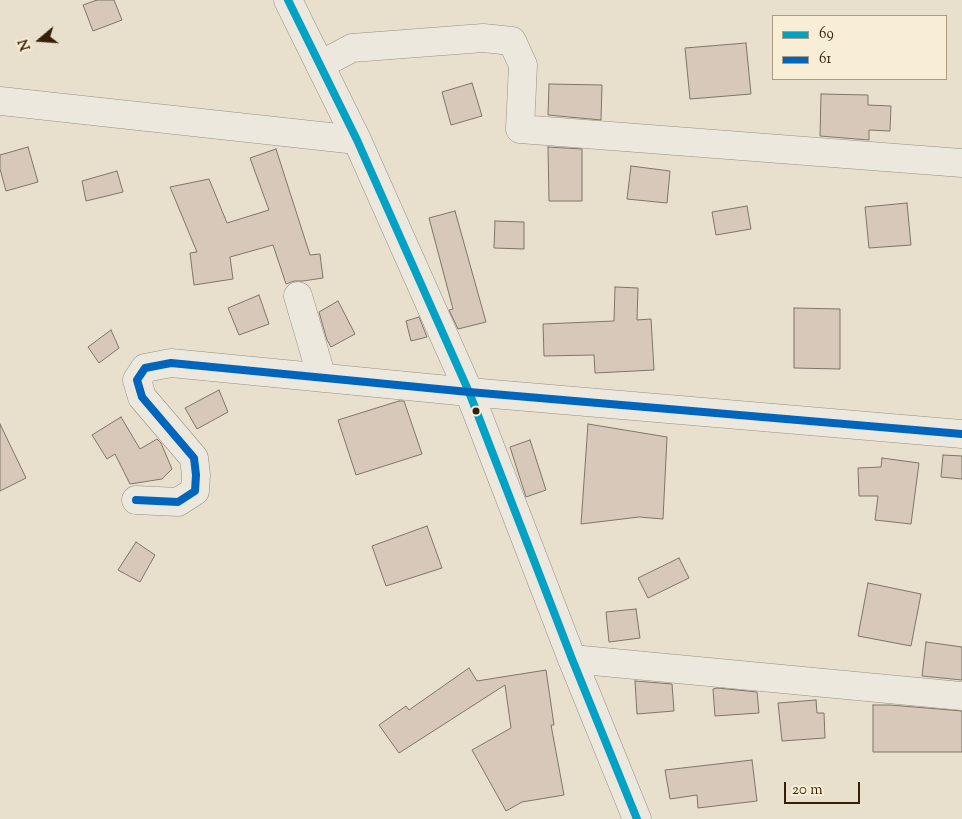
<!DOCTYPE html>
<html>
<head>
<meta charset="utf-8">
<style>
  body { margin:0 }
  #map { position:relative; width:962px; height:819px; overflow:hidden; background:#e8e0cc; font-family:"Sorts Mill Goudy",serif }
  canvas { display:block }
  .legend { position:absolute; left:772px; top:15px; width:175px; height:65px; box-sizing:border-box; background:#f8eed5; border:1px solid #aa9c83; margin:0; padding:6px 9px; list-style:none; font-size:15px; color:#352007 }
  .legend li { display:flex; align-items:center; gap:10px; height:25px }
  .legend b { width:25px; border:1px solid #aa9c83 }
  .north { position:absolute; left:15px; top:15px; width:50px; height:50px; -webkit-text-stroke:4px #f8eed5; paint-order:stroke; rotate:252deg; font-size:14px; font-weight:700; line-height:20px; text-align:center; color:#352007 }
  .north::after { content:''; display:block; margin:auto; width:18px; height:22px; background:#352007; clip-path:polygon(50% 0,100% 100%,50% 72%,0 100%) }
  .scale { position:absolute; left:784px; top:782px; width:76px; height:22px; box-sizing:border-box; border:2px solid #352007; border-top:0; padding-left:6px; font-size:15px; line-height:18px; white-space:nowrap; color:#352007; -webkit-text-stroke:4px #f8eed5; paint-order:stroke }
</style>
</head>
<body>
<div id="map">
<canvas width="962" height="819"></canvas>
<ul class="legend">
<li><b style="height:6px;background:#03a2c4"></b>69</li>
<li><b style="height:6px;background:#0065bd"></b>61</li>
</ul>
<div class="north">N</div>
<div class="scale">20 m</div>
</div>
<script>
const context = document.querySelector('canvas').getContext('2d');
context.lineJoin = 'round';
function fill(path, color) { context.fillStyle = color; context.fill(path, 'evenodd'); }
const shape = rows => new Path2D(rows.map(r => 'M' + r).join(''));
function stroke(path, color, width, dash) { context.strokeStyle = color; context.lineWidth = width; context.lineCap = dash ? 'butt' : 'round'; context.setLineDash(dash || []); context.stroke(path); }
const building = shape([
  [97,0,114,0,122,20,93,31,83,5,97,0],
  [746,43,751,94,690,99,685,48,746,43],
  [472,83,482,116,451,125,442,92,472,83],
  [549,84,602,85,601,120,548,115,549,84],
  [821,94,868,95,868,105,891,106,890,131,869,130,869,140,820,136,821,94],
  [28,147,38,182,6,191,0,169,0,155,28,147],
  [548,147,582,149,582,201,549,201,548,147],
  [276,149,310,255,320,254,323,278,303,281,294,281,286,284,273,245,230,257,233,279,194,285,190,253,197,252,170,187,209,179,227,223,269,210,250,158,276,149],
  [631,166,670,171,667,203,627,199,631,166],
  [117,171,123,192,86,201,82,181,117,171],
  [907,203,911,245,869,248,865,207,907,203],
  [747,206,751,229,716,235,712,212,747,206],
  [455,211,486,322,458,329,449,310,453,309,429,218,455,211],
  [495,221,524,222,524,249,494,248,495,221],
  [615,287,638,288,637,320,651,319,654,370,595,373,594,355,544,356,543,324,614,321,615,287],
  [259,295,269,324,239,335,228,308,259,295],
  [338,301,355,334,331,347,327,340,319,312,338,301],
  [794,308,840,309,840,369,794,368,794,308],
  [419,317,427,337,411,341,406,321,419,317],
  [111,330,119,348,99,363,88,347,111,330],
  [219,390,228,412,197,429,185,408,219,390],
  [399,401,404,401,422,454,356,475,338,420,399,401],
  [121,417,140,449,157,439,161,443,172,469,162,479,130,484,115,454,107,459,92,435,121,417],
  [0,424,26,478,0,491,0,424],
  [588,424,667,437,663,519,639,517,581,524,588,424],
  [530,440,546,490,526,497,510,447,530,440],
  [943,455,962,456,962,479,941,477,943,455],
  [882,458,919,463,911,524,875,520,878,496,859,496,858,468,881,467,882,458],
  [427,526,442,568,386,586,372,546,427,526],
  [136,542,155,555,140,582,118,570,136,542],
  [679,558,689,578,648,598,638,578,679,558],
  [868,583,921,594,911,646,858,636,868,583],
  [636,609,640,638,609,642,606,612,636,609],
  [926,642,962,647,962,680,922,676,926,642],
  [469,668,477,681,546,670,554,725,551,725,564,795,522,802,506,811,472,750,511,728,505,685,399,753,379,725,406,706,409,710,469,668],
  [635,681,672,684,674,711,637,714,635,681],
  [717,688,757,692,759,713,715,716,713,689,717,688],
  [816,700,817,713,824,713,825,738,782,741,778,703,816,700],
  [873,705,890,705,962,711,962,752,873,752,873,705],
  [752,760,757,801,698,808,697,795,670,799,665,770,752,760]
]);
const minor = shape([
  [320,65,352,48,483,38,512,41,523,65,520,129,962,163],
  [0,101,357,140],
  [298,296,322,378],
  [136,500,178,502,195,491,196,475,194,458,142,397,137,380,145,368,171,363,469,392,962,434],
  [572,659,962,696]
]);
const tertiary = shape([
  [288,0,357,140,469,392,572,659,637,819]
]);
const bus1 = shape([
  [288,0,357,140,469,392,572,659,637,819]
]);
const bus2 = shape([
  [136,500,178,502,195,491,196,475,194,458,142,397,137,380,145,368,171,363,469,392,962,434]
]);
const markers = [
  [476,411,4.5,"#352007"]
];
fill(building, '#d8c8ba');
stroke(building, '#7d7668', 1);
stroke(minor, '#979082', 29);
stroke(tertiary, '#979082', 29);
stroke(minor, '#ece8dd', 28);
stroke(tertiary, '#ece8dd', 28);
stroke(bus1, '#03a2c4', 8);
stroke(bus2, '#0065bd', 8);
for (const [x, y, r, color] of markers) { const dot = new Path2D(); dot.arc(x, y, r, 0, 2 * Math.PI); context.fillStyle = color; context.fill(dot); stroke(dot, '#f8eed5', 2); }
</script>
</body>
</html>
